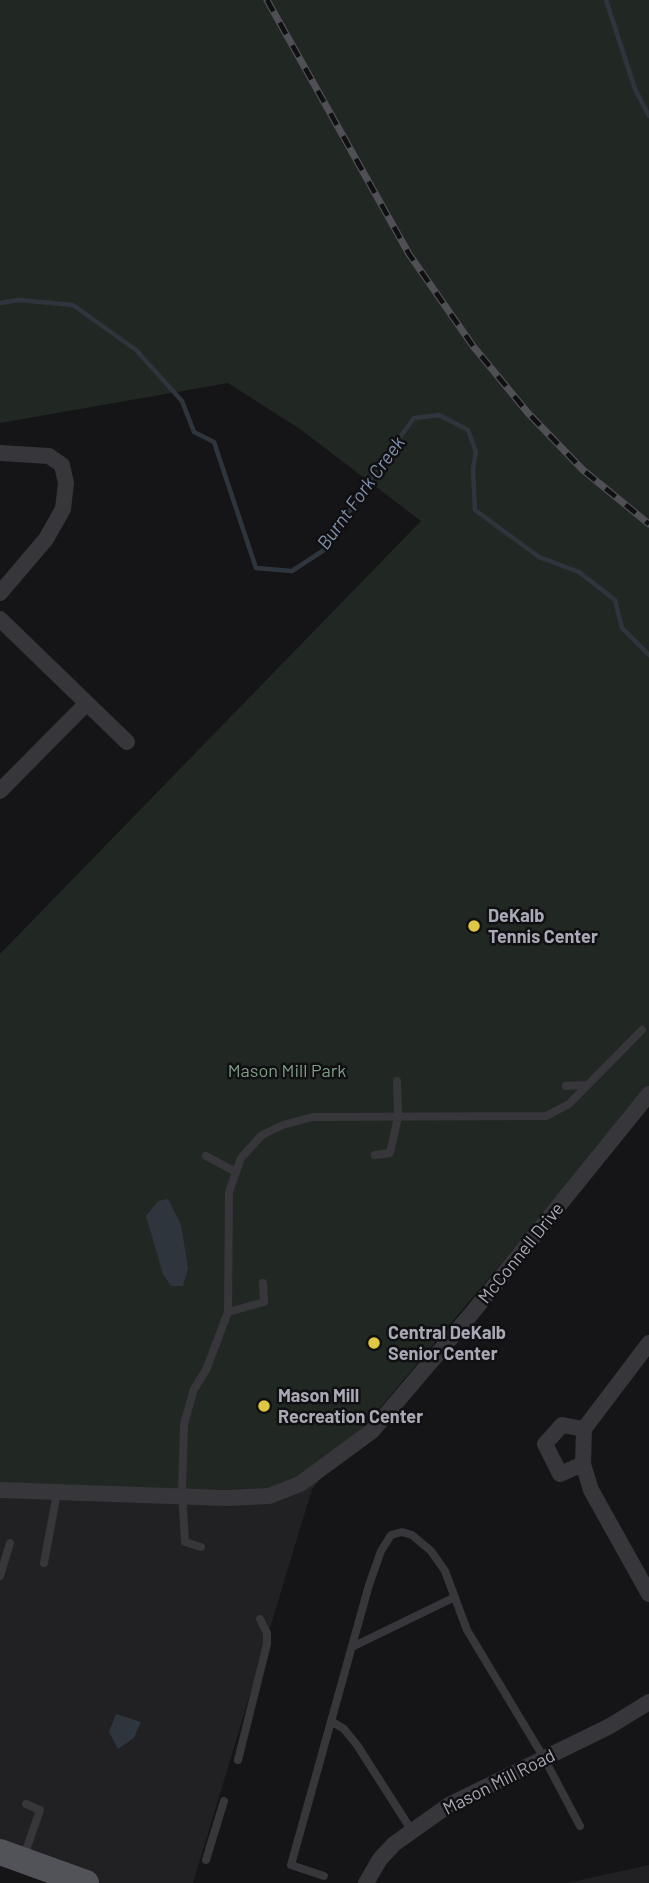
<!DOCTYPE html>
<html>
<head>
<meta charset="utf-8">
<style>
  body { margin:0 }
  canvas { display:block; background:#151416 }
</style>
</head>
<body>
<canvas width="649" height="1883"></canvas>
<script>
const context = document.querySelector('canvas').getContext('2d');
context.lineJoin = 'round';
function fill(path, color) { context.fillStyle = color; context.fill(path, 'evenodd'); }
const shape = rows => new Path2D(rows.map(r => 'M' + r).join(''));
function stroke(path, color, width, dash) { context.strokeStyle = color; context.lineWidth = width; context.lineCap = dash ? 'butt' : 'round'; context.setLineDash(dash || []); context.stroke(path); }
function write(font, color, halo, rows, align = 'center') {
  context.font = font + ' Barlow,sans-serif'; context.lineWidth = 5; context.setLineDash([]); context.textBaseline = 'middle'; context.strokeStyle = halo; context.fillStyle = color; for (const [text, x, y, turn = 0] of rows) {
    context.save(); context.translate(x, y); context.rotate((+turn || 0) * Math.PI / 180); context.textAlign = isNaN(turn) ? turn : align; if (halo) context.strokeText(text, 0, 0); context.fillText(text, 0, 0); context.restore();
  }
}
const built = shape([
  [0,1489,312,1489,193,1883,90,1883,0,1850],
  [649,1865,649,1883,567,1883]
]);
const green = shape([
  [0,0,649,0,649,1087,312,1489,0,1489,0,954,421,521,300,429,228,383,0,423]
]);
const water = shape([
  [168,1199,181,1225,188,1268,183,1286,171,1286,163,1274,146,1216,158,1201],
  [116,1714,141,1722,134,1738,118,1749,109,1732]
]);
const stream = shape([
  [606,0,635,89,649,116],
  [0,303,19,300,73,305,136,350,182,401,194,432,214,442,256,568,292,571,324,550,382,462,414,418,439,415,468,430,476,452,473,468,475,510,539,557,579,572,615,600,622,628,649,655]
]);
const service = shape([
  [566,1086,586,1085],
  [375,1155,390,1153,398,1117,397,1081],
  [206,1156,236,1172],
  [228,1312,264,1302,263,1283],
  [201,1547,185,1542,182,1491,184,1424,194,1389,206,1370,228,1312,229,1192,241,1158,262,1135,283,1125,313,1117,546,1116,569,1104,642,1030],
  [44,1563,57,1493],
  [0,1576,10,1543],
  [352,1647,455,1597],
  [331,1721,344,1729,357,1745,412,1831],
  [238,1760,267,1644,267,1633,260,1619],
  [24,1856,40,1810,26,1804],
  [206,1860,224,1801],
  [324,1876,291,1865,369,1585,381,1551,391,1535,402,1532,412,1535,431,1551,445,1571,467,1630,544,1758,580,1826]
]);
const minor = shape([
  [0,453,49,456,62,465,66,483,63,509,46,539,0,593],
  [0,619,127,742],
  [0,791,86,704],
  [649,1343,584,1429,583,1464,591,1490,649,1594],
  [583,1464,560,1474,545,1444,562,1425,584,1429],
  [0,1490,226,1498,269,1496,300,1484,372,1431,472,1313,649,1094],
  [366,1883,380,1859,394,1844,449,1805,610,1726,649,1702]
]);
const primary = shape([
  [0,1852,86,1883]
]);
const rail = shape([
  [267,0,409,254,473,346,528,413,583,470,649,524]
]);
const markers = [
  [474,926,7,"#dfc643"],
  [374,1343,7,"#dfc643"],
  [264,1406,7,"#dfc643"]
];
const poiNames = [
  ["DeKalb",488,916],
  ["Tennis Center",488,937],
  ["Central DeKalb",388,1333],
  ["Senior Center",388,1354],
  ["Mason Mill",278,1396],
  ["Recreation Center",278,1417]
];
const parkNames = [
  ["Mason Mill Park",287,1071]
];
const streetNames = [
  ["McConnell Drive",521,1253,-51],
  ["Mason Mill Road",499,1782,-27]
];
const waterNames = [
  ["Burnt Fork Creek",361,493,-54]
];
fill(built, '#212123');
fill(green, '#212823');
fill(water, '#2f353d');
stroke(stream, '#2f353d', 4.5);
stroke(service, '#36363b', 8);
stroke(minor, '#36363b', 16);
stroke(primary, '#525259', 26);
stroke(rail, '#4f4f55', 7);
stroke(rail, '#100f11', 4.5, [13]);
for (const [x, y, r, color] of markers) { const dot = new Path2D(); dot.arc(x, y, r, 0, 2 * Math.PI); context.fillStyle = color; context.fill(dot); stroke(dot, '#100f11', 2.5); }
write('bold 18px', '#a8a9b5', '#100f11', poiNames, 'left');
write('18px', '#809e87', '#100f11', parkNames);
write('18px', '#a8a9b5', '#100f11', streetNames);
write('italic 19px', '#8291ad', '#100f11', waterNames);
</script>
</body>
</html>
